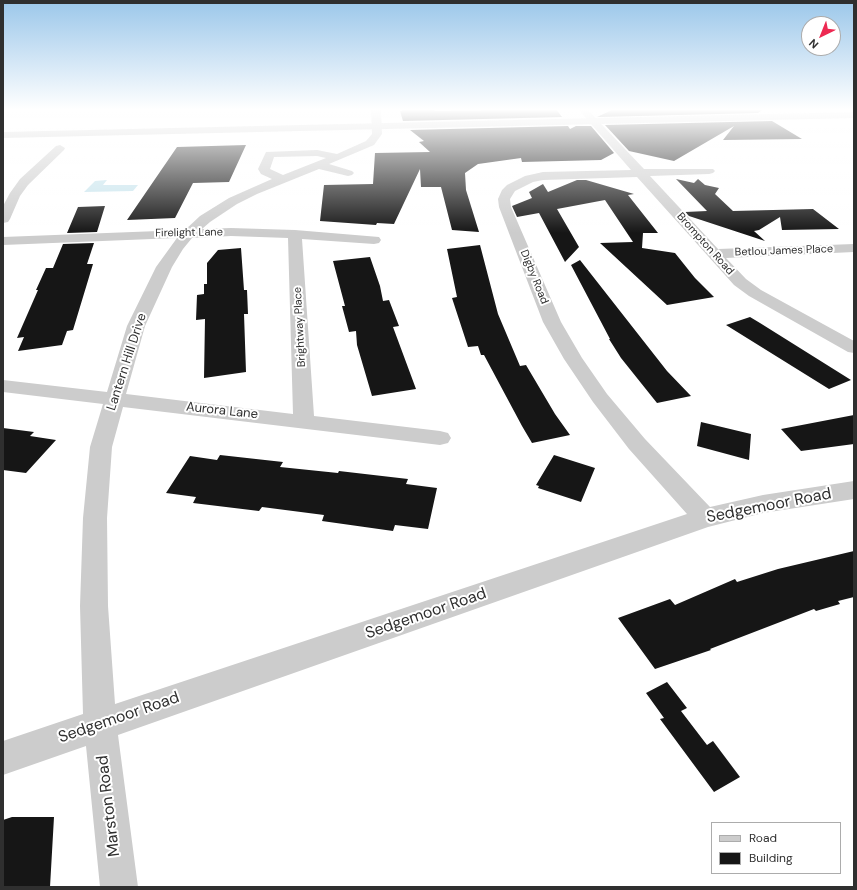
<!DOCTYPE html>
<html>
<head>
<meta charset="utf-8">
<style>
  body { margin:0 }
  #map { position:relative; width:857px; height:890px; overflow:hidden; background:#fff; font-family:"DM Sans",sans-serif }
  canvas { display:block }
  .frame { position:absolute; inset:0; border:4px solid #2f2f2f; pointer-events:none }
  .legend { position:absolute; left:711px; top:822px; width:130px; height:52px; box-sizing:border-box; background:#fff; border:1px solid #acacac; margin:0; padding:5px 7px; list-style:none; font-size:12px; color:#2f2f2f }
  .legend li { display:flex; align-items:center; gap:8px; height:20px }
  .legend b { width:20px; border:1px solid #acacac }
  .north { position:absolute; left:801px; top:16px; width:40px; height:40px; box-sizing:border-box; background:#fff; border:1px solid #acacac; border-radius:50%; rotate:223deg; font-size:11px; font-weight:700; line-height:16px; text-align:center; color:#2f2f2f }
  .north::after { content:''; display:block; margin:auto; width:14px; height:18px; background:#ed2952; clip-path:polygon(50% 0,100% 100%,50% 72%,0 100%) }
</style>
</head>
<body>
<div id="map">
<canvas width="857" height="890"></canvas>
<div class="frame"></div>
<ul class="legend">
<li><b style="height:5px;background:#ccc"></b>Road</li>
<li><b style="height:11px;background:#161616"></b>Building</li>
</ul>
<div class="north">N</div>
</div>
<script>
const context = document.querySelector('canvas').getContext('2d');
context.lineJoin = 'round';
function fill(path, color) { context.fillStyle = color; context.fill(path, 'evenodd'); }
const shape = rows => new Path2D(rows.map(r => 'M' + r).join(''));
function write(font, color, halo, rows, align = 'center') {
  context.font = font + ' "DM Sans",sans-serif'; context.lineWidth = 4; context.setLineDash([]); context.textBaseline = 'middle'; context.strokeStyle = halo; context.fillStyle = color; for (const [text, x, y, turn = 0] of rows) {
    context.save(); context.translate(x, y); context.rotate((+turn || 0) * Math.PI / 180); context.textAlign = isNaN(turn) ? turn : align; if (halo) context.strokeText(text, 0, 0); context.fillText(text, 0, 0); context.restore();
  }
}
const water = shape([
  [107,180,103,185,138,185,133,191,84,192,95,181]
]);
const building = shape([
  [402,109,434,109,435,111,556,109,562,117,403,121,400,111,402,111],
  [614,109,764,109,758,113,597,117],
  [772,121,802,139,723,140,734,126,674,161,629,151,605,125],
  [568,126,570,129,576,126,591,126,614,153,601,160,522,162,521,158,478,164,465,173,466,190,479,232,452,230,441,187,421,187,420,169,394,224,377,223,376,225,320,221,324,185,373,184,375,153,430,152,419,142,424,141,410,130],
  [246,145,229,182,193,183,175,218,127,220,177,147],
  [676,179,694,183,698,179,705,185,719,188,715,194,733,211,813,209,839,229,782,230,780,217,759,230,754,231,765,241,689,216,685,212,707,211],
  [577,180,586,180,634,194,628,195,658,233,643,233,642,248,675,253,695,278,714,297,667,305,600,243,633,242,605,200,557,209,579,247,565,262,539,213,517,217,512,206,532,198,529,192,543,184,548,192],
  [105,206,97,232,67,233,78,207],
  [94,243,87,264,93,264,73,330,67,331,62,345,18,351,24,337,17,338,38,290,36,290,46,268,53,268,63,244],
  [480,245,498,314,520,366,526,365,555,414,570,435,532,443,522,426,484,355,481,355,478,346,468,347,452,298,457,297,447,249],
  [241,248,244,290,247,290,248,314,244,314,246,372,204,378,205,319,196,320,197,295,204,294,204,284,207,284,207,263,218,250],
  [370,257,380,286,383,301,389,300,399,326,393,327,416,389,372,396,357,345,356,331,349,332,342,306,345,306,333,261],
  [580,260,667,371,691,396,657,403,621,358,609,339,610,339,571,265],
  [750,317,760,323,851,380,829,389,726,325],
  [854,415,854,444,801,451,781,429],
  [701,422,751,434,749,460,697,446],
  [3,428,34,432,30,436,56,440,26,473,3,470],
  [220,455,283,462,280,467,338,473,339,471,408,479,406,484,437,488,428,529,395,525,393,531,322,521,324,515,262,507,259,511,193,503,196,497,166,493,190,456,217,460],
  [554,455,595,468,581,502,538,488,539,486,536,485],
  [854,551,854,597,838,601,840,604,816,611,814,609,710,649,711,650,655,669,618,618,670,599,675,605,735,579,737,582,778,569],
  [667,682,687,708,681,711,707,745,713,741,740,777,714,792,660,719,664,718,646,693],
  [12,817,54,817,50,887,3,887,3,820]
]);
const minor = shape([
  [371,109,381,109,382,134,374,145,329,164,352,171,354,173,352,175,348,176,319,169,257,194,237,204,210,222,202,229,231,228,295,230,379,237,381,240,379,243,374,244,302,239,314,416,440,431,448,433,451,438,448,443,440,445,123,407,112,447,107,518,108,606,115,704,687,514,629,449,593,402,564,359,543,322,499,207,498,199,502,190,507,185,525,176,543,172,631,170,578,109,587,109,644,169,713,169,715,171,713,173,709,174,650,176,718,249,854,244,854,252,726,258,746,279,761,290,854,341,854,353,848,352,749,296,734,285,637,177,543,180,533,182,515,191,510,199,511,207,561,322,582,358,607,394,645,439,710,507,763,495,854,481,854,499,763,513,708,527,118,735,138,887,100,887,86,746,3,775,3,741,83,714,80,606,83,518,90,447,103,404,3,392,3,380,107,392,127,326,156,267,177,238,3,245,3,237,185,230,200,216,229,198,272,179,261,174,258,169,266,152,317,150,337,154,366,141,372,134,371,109],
  [317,156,326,158,283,175,270,169,274,157,317,156],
  [231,236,288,238,293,414,126,394,145,326,172,267,183,249,192,238,231,236],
  [60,145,65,148,64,150,28,185,20,196,10,219,8,222,3,223,3,206,10,193,20,179,56,146,60,145]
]);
const tertiary = shape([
  [854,112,854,118,3,138,3,132,854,112]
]);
const farStreetnames = [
  ["Firelight Lane",189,233,-1],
  ["Brompton Road",705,244,48],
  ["Betlou James Place",784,251,-2],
  ["Digby Road",534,277,68],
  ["Brightway Place",300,327,-93]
];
const streetNames = [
  ["Lantern Hill Drive",127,362,-72],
  ["Aurora Lane",222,411,6]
];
const nearStreetnames = [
  ["Sedgemoor Road",769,506,-11],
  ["Sedgemoor Road",426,614,-19],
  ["Sedgemoor Road",119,718,-19],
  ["Marston Road",109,806,-97]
];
fill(water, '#c7e4ed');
fill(building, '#161616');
fill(minor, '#ccc');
fill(tertiary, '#ccc');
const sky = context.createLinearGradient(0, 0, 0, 233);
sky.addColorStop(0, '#9bc7ea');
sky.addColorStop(0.47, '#fff');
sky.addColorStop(1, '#ffffff00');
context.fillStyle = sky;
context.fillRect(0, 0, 857, 233);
write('11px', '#2f2f2f', '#fff', farStreetnames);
write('13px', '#2f2f2f', '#fff', streetNames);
write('16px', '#2f2f2f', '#fff', nearStreetnames);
</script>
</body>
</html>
